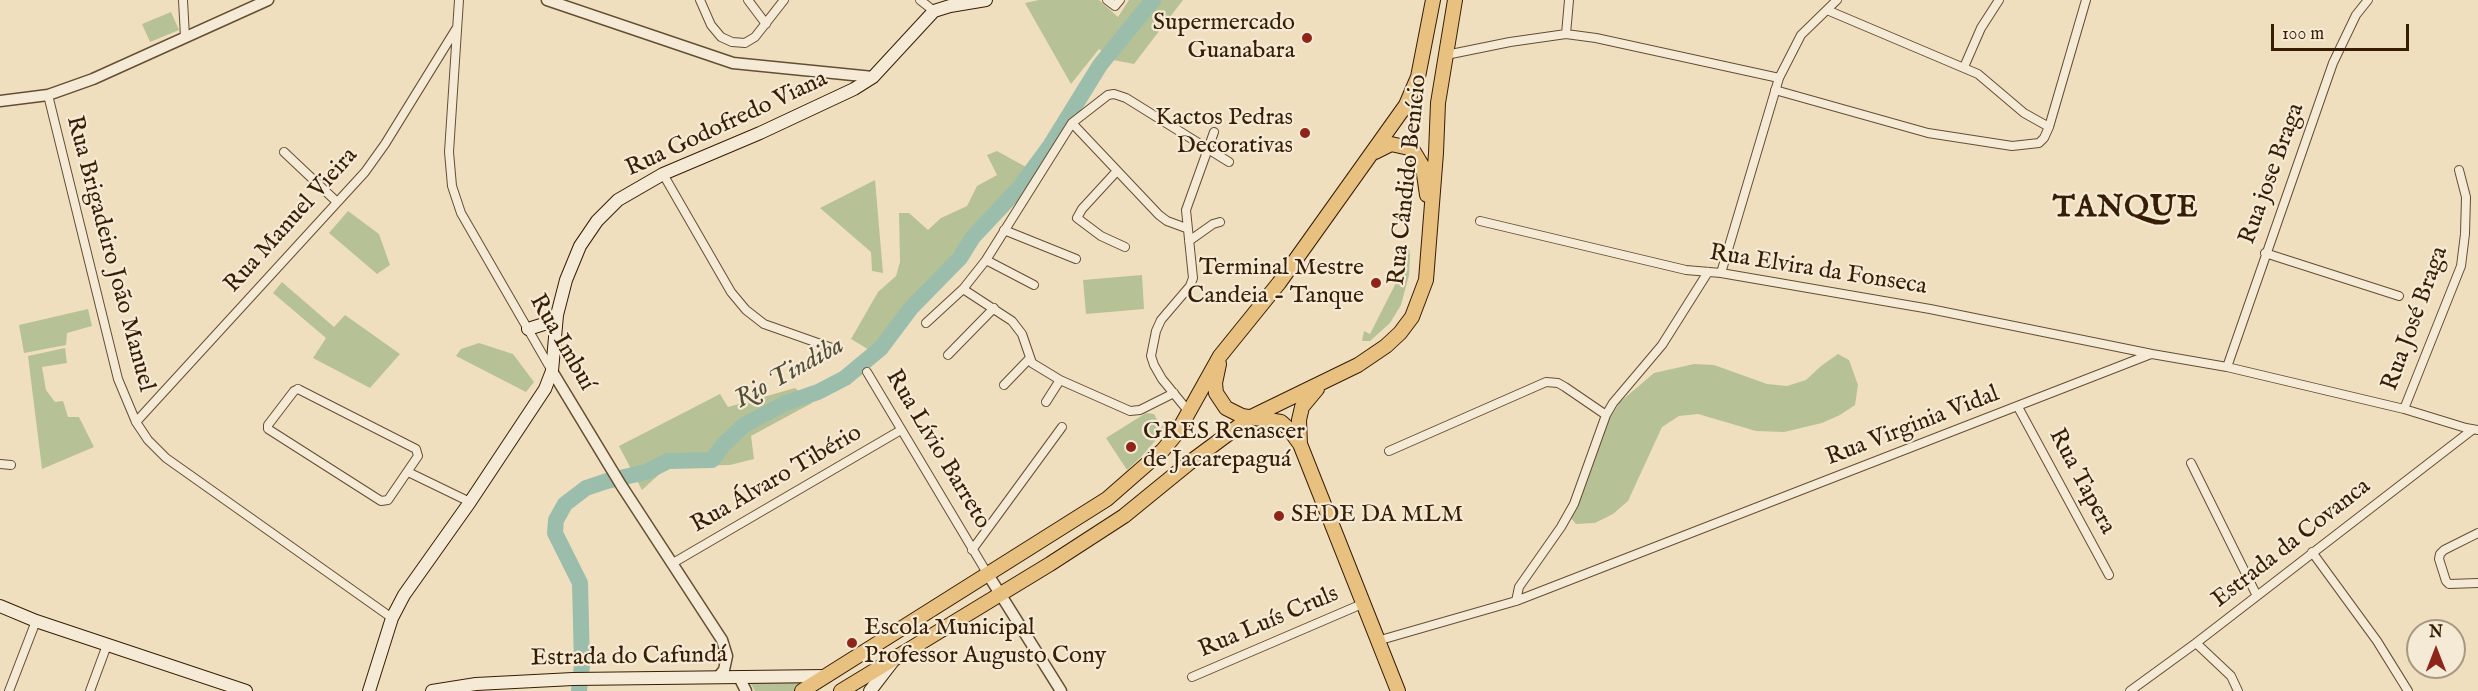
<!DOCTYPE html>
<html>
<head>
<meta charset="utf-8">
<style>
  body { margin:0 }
  #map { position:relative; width:2478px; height:691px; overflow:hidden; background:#f0dfbf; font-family:"IM FELL English",serif }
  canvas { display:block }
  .north { position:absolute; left:2406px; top:619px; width:60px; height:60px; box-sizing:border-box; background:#f5ead5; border:2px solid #a99881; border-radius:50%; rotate:0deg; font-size:16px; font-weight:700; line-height:24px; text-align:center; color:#361d04 }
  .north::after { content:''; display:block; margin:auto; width:21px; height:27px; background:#8f2418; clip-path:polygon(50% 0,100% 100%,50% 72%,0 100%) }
  .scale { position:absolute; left:2271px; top:24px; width:138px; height:27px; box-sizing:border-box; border:3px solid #361d04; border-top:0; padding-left:8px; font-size:18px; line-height:21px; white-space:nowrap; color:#361d04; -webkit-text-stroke:4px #f5ead5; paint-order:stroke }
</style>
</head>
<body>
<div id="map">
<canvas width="2478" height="691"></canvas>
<div class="north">N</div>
<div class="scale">100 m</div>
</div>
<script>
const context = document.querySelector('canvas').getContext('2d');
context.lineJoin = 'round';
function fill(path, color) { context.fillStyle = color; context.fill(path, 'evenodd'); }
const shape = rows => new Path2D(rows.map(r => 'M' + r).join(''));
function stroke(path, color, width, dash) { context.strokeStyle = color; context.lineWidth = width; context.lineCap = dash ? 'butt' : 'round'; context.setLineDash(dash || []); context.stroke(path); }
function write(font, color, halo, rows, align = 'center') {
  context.font = font + ' "IM FELL English",serif'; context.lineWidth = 4.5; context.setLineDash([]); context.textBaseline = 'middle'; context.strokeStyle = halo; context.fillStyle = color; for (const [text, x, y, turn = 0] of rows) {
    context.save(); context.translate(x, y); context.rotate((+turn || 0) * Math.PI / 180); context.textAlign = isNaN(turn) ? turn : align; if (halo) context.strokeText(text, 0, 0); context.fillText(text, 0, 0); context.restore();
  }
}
const green = shape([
  [1039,0,1099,0,1118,17,1129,0,1183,0,1134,64,1113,60,1099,49,1071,84,1025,3],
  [171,12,179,30,150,42,142,24],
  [997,151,1026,167,937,280,908,307,881,343,871,351,851,339,878,292,896,276,900,262,899,213,909,213,928,230,941,218,967,206,977,186,997,175,987,155],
  [875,180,883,273,872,271,871,252,820,208],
  [348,211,379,234,390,265,377,274,329,233],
  [1409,249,1410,255,1409,275,1401,305,1390,323,1370,341,1362,341,1364,331,1370,334,1407,261,1399,257,1402,252],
  [1142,275,1144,309,1086,314,1083,280],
  [282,282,334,327,345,315,400,354,370,388,313,358,326,338,273,293],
  [88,309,92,326,67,333,66,345,24,353,19,325],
  [479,343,513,354,534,382,526,392,456,356,461,349],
  [65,348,67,363,42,367,46,390,55,402,63,401,68,417,79,417,94,447,42,469,28,356],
  [1838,354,1849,360,1858,385,1855,405,1840,415,1822,423,1784,432,1756,431,1698,414,1679,416,1662,427,1628,501,1613,514,1595,523,1576,524,1571,518,1608,421,1620,402,1654,373,1694,364,1714,365,1767,384,1787,386,1806,380,1821,366],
  [795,388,812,403,751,436,754,459,730,465,688,466,665,469,642,490,619,446,720,394,728,407],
  [1146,413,1154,414,1161,427,1175,418,1141,457,1127,470,1106,438],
  [748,679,815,679,795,691,755,691]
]);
const river = shape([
  [579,691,582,665,580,583,555,533,556,520,565,504,586,488,607,481,646,472,668,461,712,460,724,444,744,425,786,403,818,392,845,378,881,348,911,308,960,258,973,237,1019,188,1050,146,1100,65,1153,0]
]);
const minor = shape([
  [183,0,185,37],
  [459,0,449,152,452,186,461,213,552,371],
  [700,0,711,25,721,37,732,42,745,43,755,37,784,0],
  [748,0,766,24],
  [920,0,934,11],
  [1107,0,1115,6,1120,0],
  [1827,10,1978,74,2024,113,2049,127],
  [1566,34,1569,0],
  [1446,55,1510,42,1566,34,1596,38,1779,78],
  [1964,67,1981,28,1999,0],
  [1775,90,1928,133,2012,146,2039,143,2044,138,2049,127,2086,0],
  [48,95,118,379,136,422,148,440,166,458,392,618],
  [1072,123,1159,215,1167,221,1186,228],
  [284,152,337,202],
  [1116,172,1082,209,1077,218,1101,236,1125,247],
  [663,174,731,292,746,310,764,324,832,348],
  [1480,221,1686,270,1721,273,1930,309,2152,354,2227,367,2404,409,2466,428,2478,430],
  [1004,230,1076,259],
  [1189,241,1213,224,1220,222],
  [2265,253,2399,296],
  [986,260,1034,285],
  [1721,273,1779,78,1801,35,1837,0],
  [963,289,1012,321,1022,334,1032,363,1060,380,1130,411,1140,410,1174,393],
  [926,323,963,289,986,260,1072,123,1108,95,1114,94,1126,98,1229,162],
  [948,355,994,308],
  [2227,367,2333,63,2356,15,2368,0],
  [867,372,987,573],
  [1004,385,1029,359],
  [298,389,416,449,418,456,388,500,381,501,268,429,268,425,294,391,298,389],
  [1046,402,1060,380],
  [2018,407,2109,575],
  [2404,409,2461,266,2465,234,2466,197,2459,170],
  [1189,412,1162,379,1154,365,1151,356,1156,331,1161,320,1190,286,1193,278,1186,210,1214,132],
  [136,422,365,172,385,144,456,29],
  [1389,451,1546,382,1558,383,1565,387,1606,415],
  [2191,463,2257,596],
  [0,464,11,465],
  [408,472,470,502],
  [2478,533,2444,550,2440,554,2439,559,2446,581,2449,584,2478,583],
  [972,550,1062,427],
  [2312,552,2377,641,2408,691],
  [673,563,901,430],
  [1516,601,1519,587,1561,527,1574,504,1606,415,1613,403,1662,345,1708,272],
  [1377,641,1516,601,2151,354],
  [2196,643,2231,676,2238,691],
  [1192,677,1362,604],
  [9,691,36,621],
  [90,691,107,645],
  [2130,691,2196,643,2472,430]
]);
const tertiary = shape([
  [547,0,733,63,873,77],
  [0,101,48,95,93,79,268,0],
  [552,371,621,485,722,640,727,656,724,670,719,676],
  [987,573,1061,691],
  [739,677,746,691]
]);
const secondary = shape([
  [528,329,544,324,557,315],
  [0,606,36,621,246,691],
  [369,691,392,618,404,595,470,502,545,389,552,371,557,315,566,280,580,246,597,221,618,200,663,174,760,133,854,89,873,77,934,11,950,6,986,0],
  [432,691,476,684,573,679,827,676],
  [870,691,893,661]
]);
const primary = shape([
  [1375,152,1391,144,1409,148,1414,152,1423,167,1427,195],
  [1219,364,1215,383,1216,393,1226,408,1242,416,1281,422,1289,429,1300,444,1398,691],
  [1300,444,1299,420,1302,407,1317,389],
  [802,691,1107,499,1163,450,1177,433,1220,356,1279,283,1406,105,1418,77,1433,0],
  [841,691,1050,564,1124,516,1189,463,1251,417,1358,365,1386,346,1400,333,1412,317,1426,280,1436,153,1438,103,1455,0]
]);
const markers = [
  [1307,38,6,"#8f2418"],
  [1305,133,6,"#8f2418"],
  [1376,283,6,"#8f2418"],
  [1131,447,6,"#8f2418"],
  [1279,516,6,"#8f2418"],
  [852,643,6,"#8f2418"]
];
const poiNames = [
  ["Supermercado",1295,24],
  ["Guanabara",1295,52],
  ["Kactos Pedras",1293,119],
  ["Decorativas",1293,147],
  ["Terminal Mestre",1364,269],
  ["Candeia - Tanque",1364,297],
  ["GRES Renascer",1143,433,"left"],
  ["de Jacarepaguá",1143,461,"left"],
  ["SEDE DA MLM",1291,516,"left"],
  ["Escola Municipal",864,629,"left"],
  ["Professor Augusto Cony",864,657,"left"]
];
const streetNames = [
  ["Rua Godofredo Viana",727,125,-25],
  ["Rua jose Braga",2273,174,-70],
  ["Rua Cândido Benício",1409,180,-84],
  ["Rua Manuel Vieira",292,221,-48],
  ["Rua Brigadeiro João Manuel",109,254,75],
  ["Rua Elvira da Fonseca",1818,271,9],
  ["Rua José Braga",2416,319,-70],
  ["Rua Imbuí",561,343,60],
  ["Rua Virginia Vidal",1913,427,-21],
  ["Rua Lívio Barreto",937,450,59],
  ["Rua Álvaro Tibério",777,480,-30],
  ["Rua Tapera",2081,482,62],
  ["Estrada da Covanca",2292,544,-38],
  ["Rua Luís Cruls",1269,623,-23],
  ["Estrada do Cafundá",629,658,-1]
];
const waterNames = [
  ["Rio Tindiba",790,374,-29]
];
const districtNames = [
  ["TANQUE",2126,210]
];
fill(green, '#b6c295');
stroke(river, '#9bbdac', 16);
stroke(minor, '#644e33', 10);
stroke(tertiary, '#644e33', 13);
stroke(secondary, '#361d04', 14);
stroke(primary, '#361d04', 16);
stroke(minor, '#f5ead5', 8);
stroke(tertiary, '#f5ead5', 10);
stroke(secondary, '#f5ead5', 12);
stroke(primary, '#e8c080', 14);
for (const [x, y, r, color] of markers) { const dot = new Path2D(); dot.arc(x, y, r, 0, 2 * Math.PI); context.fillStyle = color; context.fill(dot); stroke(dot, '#f5ead5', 2); }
write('24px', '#361d04', '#f5ead5', poiNames, 'right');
write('24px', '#361d04', '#f5ead5', streetNames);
write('italic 26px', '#544d36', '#f5ead5', waterNames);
context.letterSpacing = '1.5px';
write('bold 30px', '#361d04', '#f5ead5', districtNames);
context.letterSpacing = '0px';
</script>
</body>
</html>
